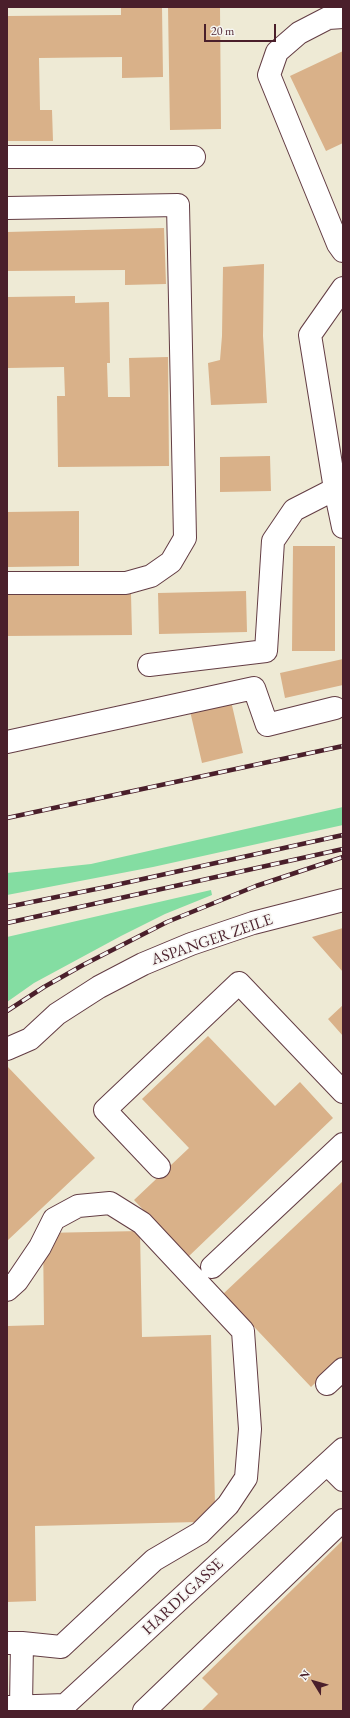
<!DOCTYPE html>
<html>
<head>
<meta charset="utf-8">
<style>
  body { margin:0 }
  #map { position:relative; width:350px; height:1718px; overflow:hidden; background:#eeead5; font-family:"EB Garamond",serif }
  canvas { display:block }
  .frame { position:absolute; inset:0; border:8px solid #4a1f2b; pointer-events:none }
  .north { position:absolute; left:294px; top:1662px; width:40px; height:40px; -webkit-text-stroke:3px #f6f6f2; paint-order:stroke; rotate:307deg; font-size:11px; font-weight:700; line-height:16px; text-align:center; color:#4a1f2b }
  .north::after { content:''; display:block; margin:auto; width:14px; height:18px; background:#4a1f2b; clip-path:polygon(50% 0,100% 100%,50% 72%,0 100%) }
  .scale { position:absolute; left:204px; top:24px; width:72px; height:18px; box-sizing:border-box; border:2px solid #4a1f2b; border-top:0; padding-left:5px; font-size:12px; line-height:14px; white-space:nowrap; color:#4a1f2b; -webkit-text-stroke:3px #f6f6f2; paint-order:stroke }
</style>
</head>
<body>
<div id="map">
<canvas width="350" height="1718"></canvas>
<div class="frame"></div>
<div class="north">N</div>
<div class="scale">20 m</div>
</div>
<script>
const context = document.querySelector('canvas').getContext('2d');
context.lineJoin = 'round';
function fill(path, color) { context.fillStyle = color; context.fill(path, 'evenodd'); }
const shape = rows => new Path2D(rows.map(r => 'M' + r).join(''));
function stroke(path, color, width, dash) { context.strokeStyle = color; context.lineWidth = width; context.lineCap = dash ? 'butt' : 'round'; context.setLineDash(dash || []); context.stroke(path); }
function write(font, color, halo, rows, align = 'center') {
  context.font = font + ' "EB Garamond",serif'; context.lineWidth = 3.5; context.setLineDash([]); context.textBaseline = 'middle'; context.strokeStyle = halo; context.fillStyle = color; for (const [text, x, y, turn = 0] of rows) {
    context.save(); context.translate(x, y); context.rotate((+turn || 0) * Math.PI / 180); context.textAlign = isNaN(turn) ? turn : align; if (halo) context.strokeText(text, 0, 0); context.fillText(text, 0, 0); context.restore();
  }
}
const green = shape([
  [343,807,343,825,153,867,7,895,7,873,91,864],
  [211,890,212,895,165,914,121,936,34,983,7,1002,7,937]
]);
const building = shape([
  [121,7,162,7,163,77,122,78,122,57,39,58,40,110,52,110,53,141,7,141,7,16,121,15],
  [168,7,220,7,221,129,170,130],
  [343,51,343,143,326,151,290,76],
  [164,228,166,284,125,285,125,270,7,271,7,232],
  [264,264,263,336,267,403,211,405,208,363,220,360,222,336,223,267],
  [75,296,75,303,109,302,110,363,107,363,108,397,130,397,129,358,168,357,169,466,58,467,57,396,65,396,64,367,7,368,7,297],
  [270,456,271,491,220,492,220,457],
  [79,511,79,566,7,567,7,512],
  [293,546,335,546,335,651,292,651],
  [246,591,247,632,159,634,158,593],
  [131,594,132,635,7,636,7,595],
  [343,659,343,685,285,698,280,673],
  [231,701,243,753,202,763,190,711],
  [343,928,343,972,312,937],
  [343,1005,343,1036,328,1019],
  [208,1036,275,1106,300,1082,333,1118,188,1257,134,1200,189,1148,142,1099],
  [7,1066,95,1158,7,1241],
  [343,1181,343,1356,311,1387,223,1294],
  [140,1231,142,1337,211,1335,215,1505,198,1522,35,1526,36,1601,7,1602,7,1326,44,1325,43,1233],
  [342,1541,343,1711,201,1711,218,1694,202,1678]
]);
const minor = shape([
  [343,17,328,18,299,33,277,52,269,75,338,244,343,251],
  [7,157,194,157],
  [7,208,178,205,185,538,171,562,151,576,126,583,7,583],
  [343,288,310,335,335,489,343,527],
  [149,665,266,651,273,541,294,510,335,489],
  [7,742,254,688,267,725,335,708],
  [7,1049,30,1039,57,1014,99,987,143,964,191,944,253,923,343,900],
  [159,1167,105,1110,239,983,343,1092],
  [212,1267,343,1144],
  [7,1290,17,1281,40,1247,54,1219,78,1206,110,1203,142,1223,243,1331,250,1429,246,1478,228,1505,200,1533,154,1560,61,1647,22,1643],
  [327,1384,343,1369],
  [327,1464,343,1480],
  [8,1643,22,1643,21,1706],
  [7,1707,65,1705,343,1449],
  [144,1711,343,1520]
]);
const rail = shape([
  [7,818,343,746],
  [7,907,111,886,343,835],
  [7,923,343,849],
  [7,1011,44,987,83,965,167,922,256,886,343,857]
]);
const streetNames = [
  ["ASPANGER ZEILE",212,940,-19],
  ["HARDLGASSE",183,1597,-43]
];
fill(green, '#84dda2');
fill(building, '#d9b189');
stroke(minor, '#633d44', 24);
stroke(minor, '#fff', 22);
stroke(rail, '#4a1f2b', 4.5);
stroke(rail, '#f6f6f2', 3, [9]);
write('16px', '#4a1f2b', '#f6f6f2', streetNames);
</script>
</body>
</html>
